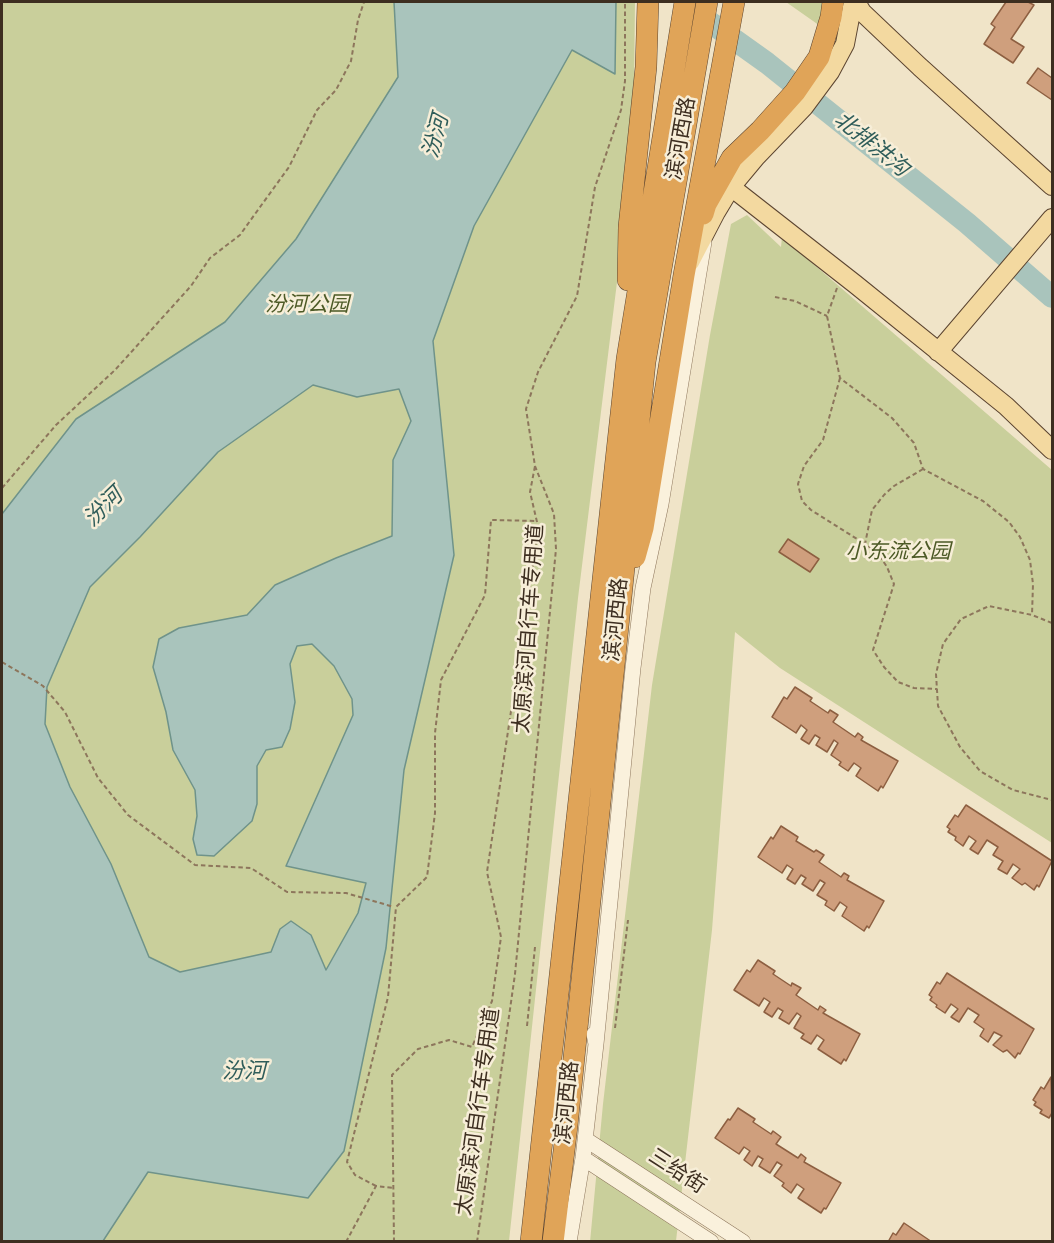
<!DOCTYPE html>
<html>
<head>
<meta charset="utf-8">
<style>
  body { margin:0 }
  #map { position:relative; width:1054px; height:1243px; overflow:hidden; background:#f0e4c8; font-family:Spectral,serif }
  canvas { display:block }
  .frame { position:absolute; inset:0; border:3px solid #3d2e20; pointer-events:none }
</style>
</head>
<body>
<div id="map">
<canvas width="1054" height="1243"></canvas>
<div class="frame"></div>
</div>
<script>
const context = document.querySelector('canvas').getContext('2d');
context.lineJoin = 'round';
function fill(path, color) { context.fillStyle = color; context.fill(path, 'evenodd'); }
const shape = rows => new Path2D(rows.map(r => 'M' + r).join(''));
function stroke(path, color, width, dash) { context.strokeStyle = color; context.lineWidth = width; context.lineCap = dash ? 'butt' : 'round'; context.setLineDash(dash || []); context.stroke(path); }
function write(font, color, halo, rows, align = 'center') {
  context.font = font + ' Spectral,"Noto Sans SC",serif'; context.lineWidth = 5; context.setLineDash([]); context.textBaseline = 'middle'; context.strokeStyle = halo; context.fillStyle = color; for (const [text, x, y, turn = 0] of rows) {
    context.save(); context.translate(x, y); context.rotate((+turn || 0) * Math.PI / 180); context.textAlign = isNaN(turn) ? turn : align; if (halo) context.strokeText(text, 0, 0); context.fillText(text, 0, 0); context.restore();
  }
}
const green = shape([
  [2,2,635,2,634,88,618,274,578,598,509,1241,2,1242],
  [786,2,824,2,823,28],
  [747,215,781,247,782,237,1052,470,1052,843,780,668,735,632,712,930,676,1241,590,1242,603,1104,652,685,710,335,731,224]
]);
const water = shape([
  [394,2,616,2,615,74,572,50,474,226,433,341,454,555,404,770,386,948,344,1151,308,1198,148,1172,103,1241,2,1241,2,514,76,419,225,322,296,239,398,77,394,2],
  [313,385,357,397,399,389,411,421,393,460,392,536,336,558,275,585,247,615,179,628,159,639,153,667,166,712,173,750,195,790,197,816,193,839,197,855,214,856,252,821,257,804,257,766,266,750,282,747,290,729,295,702,290,664,297,646,312,644,334,666,352,699,353,715,286,866,366,883,358,913,326,970,311,935,291,921,280,929,271,952,180,972,149,957,111,864,70,787,45,724,47,687,90,587,140,537,218,452,313,385]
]);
const river = shape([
  [690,8,767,63,967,223,1052,297]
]);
const building = shape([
  [1006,2,1028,2,1034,5,1011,39,1024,47,1013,63,984,44,995,27,991,24,1006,2],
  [1038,68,1052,78,1052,100,1027,83,1038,68],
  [788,539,819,559,810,572,779,552,788,539],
  [795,687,812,698,810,701,828,713,830,710,838,715,833,722,855,737,858,733,863,737,861,740,898,761,883,788,881,786,878,791,856,776,861,768,854,763,848,771,839,765,841,762,831,755,838,743,834,740,827,752,816,745,820,738,815,735,809,744,801,739,807,730,801,725,796,733,772,717,784,697,787,699,795,687],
  [966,805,1052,861,1039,887,1037,885,1034,890,1025,883,1022,885,1012,878,1020,869,1013,864,1007,874,998,869,1003,861,993,855,998,847,987,840,978,854,970,849,976,841,969,836,963,846,955,840,956,837,948,832,950,829,947,827,955,815,958,817,966,805],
  [781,826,798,837,796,841,814,852,816,850,824,855,819,862,841,877,844,873,849,876,847,880,884,901,869,928,867,926,864,931,842,916,847,907,840,902,834,911,825,905,827,901,817,895,825,883,820,880,813,891,802,884,806,878,801,875,795,884,787,879,793,869,787,865,782,873,758,857,771,837,773,839,781,826],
  [758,960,775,971,773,974,791,986,792,983,801,988,796,995,818,1010,820,1006,826,1010,823,1013,860,1034,846,1061,844,1059,841,1064,818,1049,824,1040,817,1035,811,1044,801,1038,804,1034,794,1028,801,1016,797,1013,789,1024,779,1018,783,1011,778,1008,772,1017,764,1012,770,1002,764,998,759,1006,734,990,747,970,750,972,758,960],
  [947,973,1034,1029,1020,1054,1018,1053,1015,1058,1007,1050,1003,1052,993,1045,1002,1036,994,1032,988,1042,980,1036,984,1029,974,1022,979,1015,968,1008,959,1022,951,1017,958,1009,951,1004,945,1013,936,1007,937,1005,930,1000,932,997,929,995,937,982,940,984,947,973],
  [1051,1077,1052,1113,1049,1118,1040,1113,1042,1110,1034,1105,1036,1102,1033,1100,1041,1087,1044,1089,1051,1077],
  [738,1108,755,1119,753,1122,771,1134,773,1131,781,1137,776,1144,798,1158,801,1154,806,1158,804,1162,841,1183,826,1209,824,1208,821,1213,798,1198,804,1189,797,1184,791,1193,782,1186,784,1183,774,1176,782,1165,777,1162,770,1173,759,1166,763,1159,758,1156,752,1166,744,1160,750,1151,744,1147,739,1154,715,1138,728,1119,730,1120,738,1108],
  [904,1223,932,1242,888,1242,893,1233,896,1235,904,1223]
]);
const path = shape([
  [837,288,827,316,840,378,892,418,914,443,923,469,983,501,1009,522,1020,537,1030,560,1033,584,1032,615],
  [775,297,795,301,827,316],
  [840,378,823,440,804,466,798,484,802,501,811,510,865,544],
  [923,469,894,486,884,495,872,510,865,544,877,552,887,567,894,584,873,650,884,667,898,682,914,688,937,689],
  [2,488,56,425,115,370,191,286,210,258,240,235,255,214,289,167,317,110,336,90,351,61,358,20,364,2],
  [1052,623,1032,615,989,606,961,619,943,644,936,674,938,706,960,747,980,771,1013,790,1052,800],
  [2,662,43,686,65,712,98,778,128,815,195,865,251,868,287,892,346,893,394,907],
  [527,1026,535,947],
  [615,1028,628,920],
  [376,1186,355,1175,347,1162,388,997,396,907,427,877,435,813,435,733,441,680,485,595,491,520,537,521],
  [346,1242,376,1186,393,1188],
  [394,1242,392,1075,418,1049,449,1040,472,1047,492,1001,501,937,487,872,537,537,537,522,530,492,535,466],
  [477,1242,515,974,556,549,554,514,535,466,526,409,538,372,577,296,595,187,621,110,625,81,625,2]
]);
const minor = shape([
  [596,1044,633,668,643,588,661,504,704,242],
  [585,1139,743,1242],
  [583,1158,711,1242],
  [569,1242,583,1158,596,1044,594,1034]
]);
const major = shape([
  [856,2,862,12,920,67,1052,186],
  [731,187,855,284,1006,406,1052,450],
  [690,262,716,212,731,187,756,157,804,107,830,72,845,44,853,2],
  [938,352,1052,218]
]);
const highway = shape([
  [703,214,706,204,732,158,760,131,795,92,819,57,831,17,833,2],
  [628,280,629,227,646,67,648,2],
  [635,557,643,528,684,275,734,2],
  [531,1242,627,359,685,2],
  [553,1242,567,1126,645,362,707,2]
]);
const streetNames = [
  ["滨河西路",683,139,-80],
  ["滨河西路",618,620,-84],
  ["太原滨河自行车专用道",531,629,-86],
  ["滨河西路",569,1103,-84],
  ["太原滨河自行车专用道",480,1112,-82],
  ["三给街",676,1173,33]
];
const parkNames = [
  ["汾河公园",307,307],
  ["小东流公园",898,554]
];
const waterNames = [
  ["汾河",438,137,-75],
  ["北排洪沟",870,146,39],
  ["汾河",105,509,-44],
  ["汾河",244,1074]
];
fill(green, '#c9cf9b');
fill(water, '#a9c4bc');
stroke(water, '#6f938a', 1.5);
stroke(river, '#a9c4bc', 22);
fill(building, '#cf9f7d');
stroke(building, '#8d5f41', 1.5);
stroke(minor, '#8d765c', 16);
stroke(major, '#5b4430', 20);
stroke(highway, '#5b4430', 22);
stroke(path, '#8d765c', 2, [4.5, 3]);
stroke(minor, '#faf1dc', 15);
stroke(major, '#f3d9a0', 18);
stroke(highway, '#e0a458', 21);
write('21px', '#3d2e20', '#f7eed8', streetNames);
write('italic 21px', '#4d5a26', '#f7eed8', parkNames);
write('italic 22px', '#2f5d5a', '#f7eed8', waterNames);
</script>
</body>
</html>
